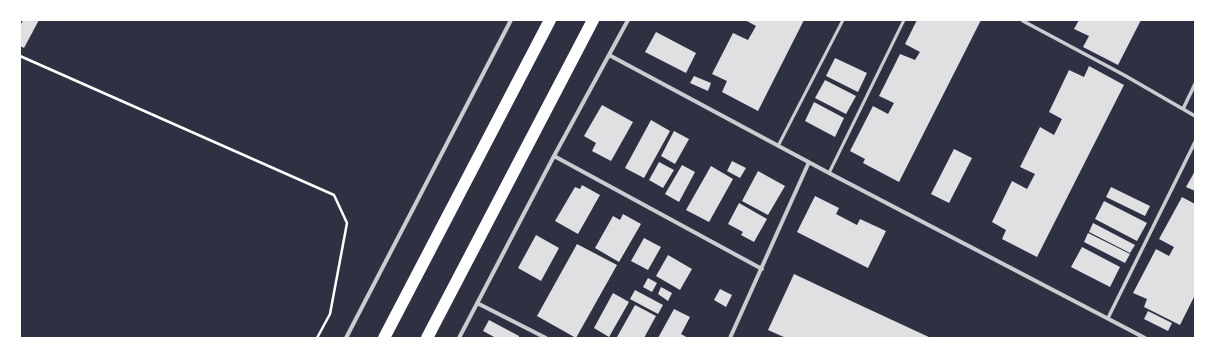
<!DOCTYPE html>
<html>
<head>
<meta charset="utf-8">
<style>
  body { margin:0 }
  #map { position:relative; width:1215px; height:358px; overflow:hidden; background:#2d3142; font-family:"Asap Condensed",sans-serif }
  canvas { display:block }
  .frame { position:absolute; inset:0; border:21px solid #fff; pointer-events:none }
</style>
</head>
<body>
<div id="map">
<canvas width="1215" height="358"></canvas>
<div class="frame"></div>
</div>
<script>
const context = document.querySelector('canvas').getContext('2d');
context.lineJoin = 'round';
function fill(path, color) { context.fillStyle = color; context.fill(path, 'evenodd'); }
const shape = rows => new Path2D(rows.map(r => 'M' + r).join(''));
function stroke(path, color, width, dash) { context.strokeStyle = color; context.lineWidth = width; context.lineCap = dash ? 'butt' : 'round'; context.setLineDash(dash || []); context.stroke(path); }
const building = shape([
  [23,20,39,20,24,48,20,46,20,26],
  [745,20,804,20,758,111,722,92,727,81,712,74,733,33,748,40,756,26],
  [917,20,981,20,899,182,863,163,865,159,850,151,873,106,888,114,894,103,879,96,900,54,915,60,920,52,905,44],
  [1079,20,1141,20,1118,65,1083,47,1089,36,1074,29],
  [656,32,696,53,686,73,645,52],
  [835,58,867,73,858,92,826,76],
  [1089,66,1124,85,1037,257,1002,239,1006,230,992,222,1012,181,1027,189,1035,174,1020,167,1040,127,1054,135,1062,119,1049,112,1069,70,1084,77],
  [694,76,711,83,708,91,690,83],
  [825,80,856,96,846,114,815,98],
  [814,102,844,118,835,137,805,121],
  [602,105,633,122,611,161,592,151,596,143,584,136],
  [651,120,670,131,644,178,625,168],
  [674,131,689,139,675,164,661,156],
  [954,149,972,158,949,203,931,194],
  [732,161,746,168,740,178,727,171],
  [659,162,674,170,663,188,649,180],
  [682,165,695,172,679,202,665,194],
  [711,166,733,179,709,222,686,210],
  [758,171,785,186,768,215,742,201],
  [1195,171,1195,191,1186,187],
  [582,185,600,195,578,234,555,221,575,187,580,189],
  [1111,187,1150,206,1145,216,1106,197],
  [815,196,839,208,836,214,857,225,860,219,886,231,868,268,797,232],
  [1182,197,1195,204,1195,295,1180,325,1144,307,1147,299,1133,293,1156,249,1169,256,1174,247,1159,239],
  [1104,201,1147,223,1142,232,1122,222,1142,232,1137,241,1095,219],
  [739,203,767,219,754,242,741,235,743,232,728,224],
  [623,214,641,224,619,262,595,248,613,216,620,220],
  [1093,223,1135,245,1130,253,1089,232],
  [1088,233,1130,254,1125,263,1084,242],
  [536,235,559,248,541,281,518,268],
  [644,238,661,247,648,270,631,261],
  [577,244,617,265,576,338,537,316],
  [1082,247,1120,267,1110,287,1071,267],
  [668,255,692,269,680,290,656,276],
  [794,274,862,306,931,338,786,338,768,330],
  [648,278,657,283,652,292,643,287],
  [661,287,672,293,668,301,658,294],
  [720,289,732,295,726,307,714,300],
  [635,290,663,305,658,314,630,299],
  [613,293,629,302,609,337,594,328],
  [635,305,656,316,644,338,619,338,617,337],
  [674,309,690,317,681,334,688,338,658,338],
  [1148,311,1172,323,1168,331,1144,319],
  [489,320,519,336,519,338,496,338,483,331]
]);
const path = shape([
  [20,56,334,195,347,223,330,314,317,338]
]);
const service = shape([
  [778,146,843,20],
  [829,173,904,20]
]);
const pedestrian = shape([
  [1023,21,1124,75,1195,116],
  [1183,109,1195,84],
  [1108,318,1195,142]
]);
const minor = shape([
  [609,55,829,173,1145,338],
  [554,156,762,269],
  [477,303,546,338],
  [346,338,511,20],
  [459,338,554,156,628,20],
  [730,338,809,162]
]);
const motorway = shape([
  [384,338,550,20],
  [427,338,593,20]
]);
fill(building, '#e0e0e3');
stroke(path, '#fff', 2.5);
stroke(service, '#caccd0', 3);
stroke(pedestrian, '#caccd0', 3.5);
stroke(minor, '#caccd0', 4);
stroke(motorway, '#fff', 12);
</script>
</body>
</html>
